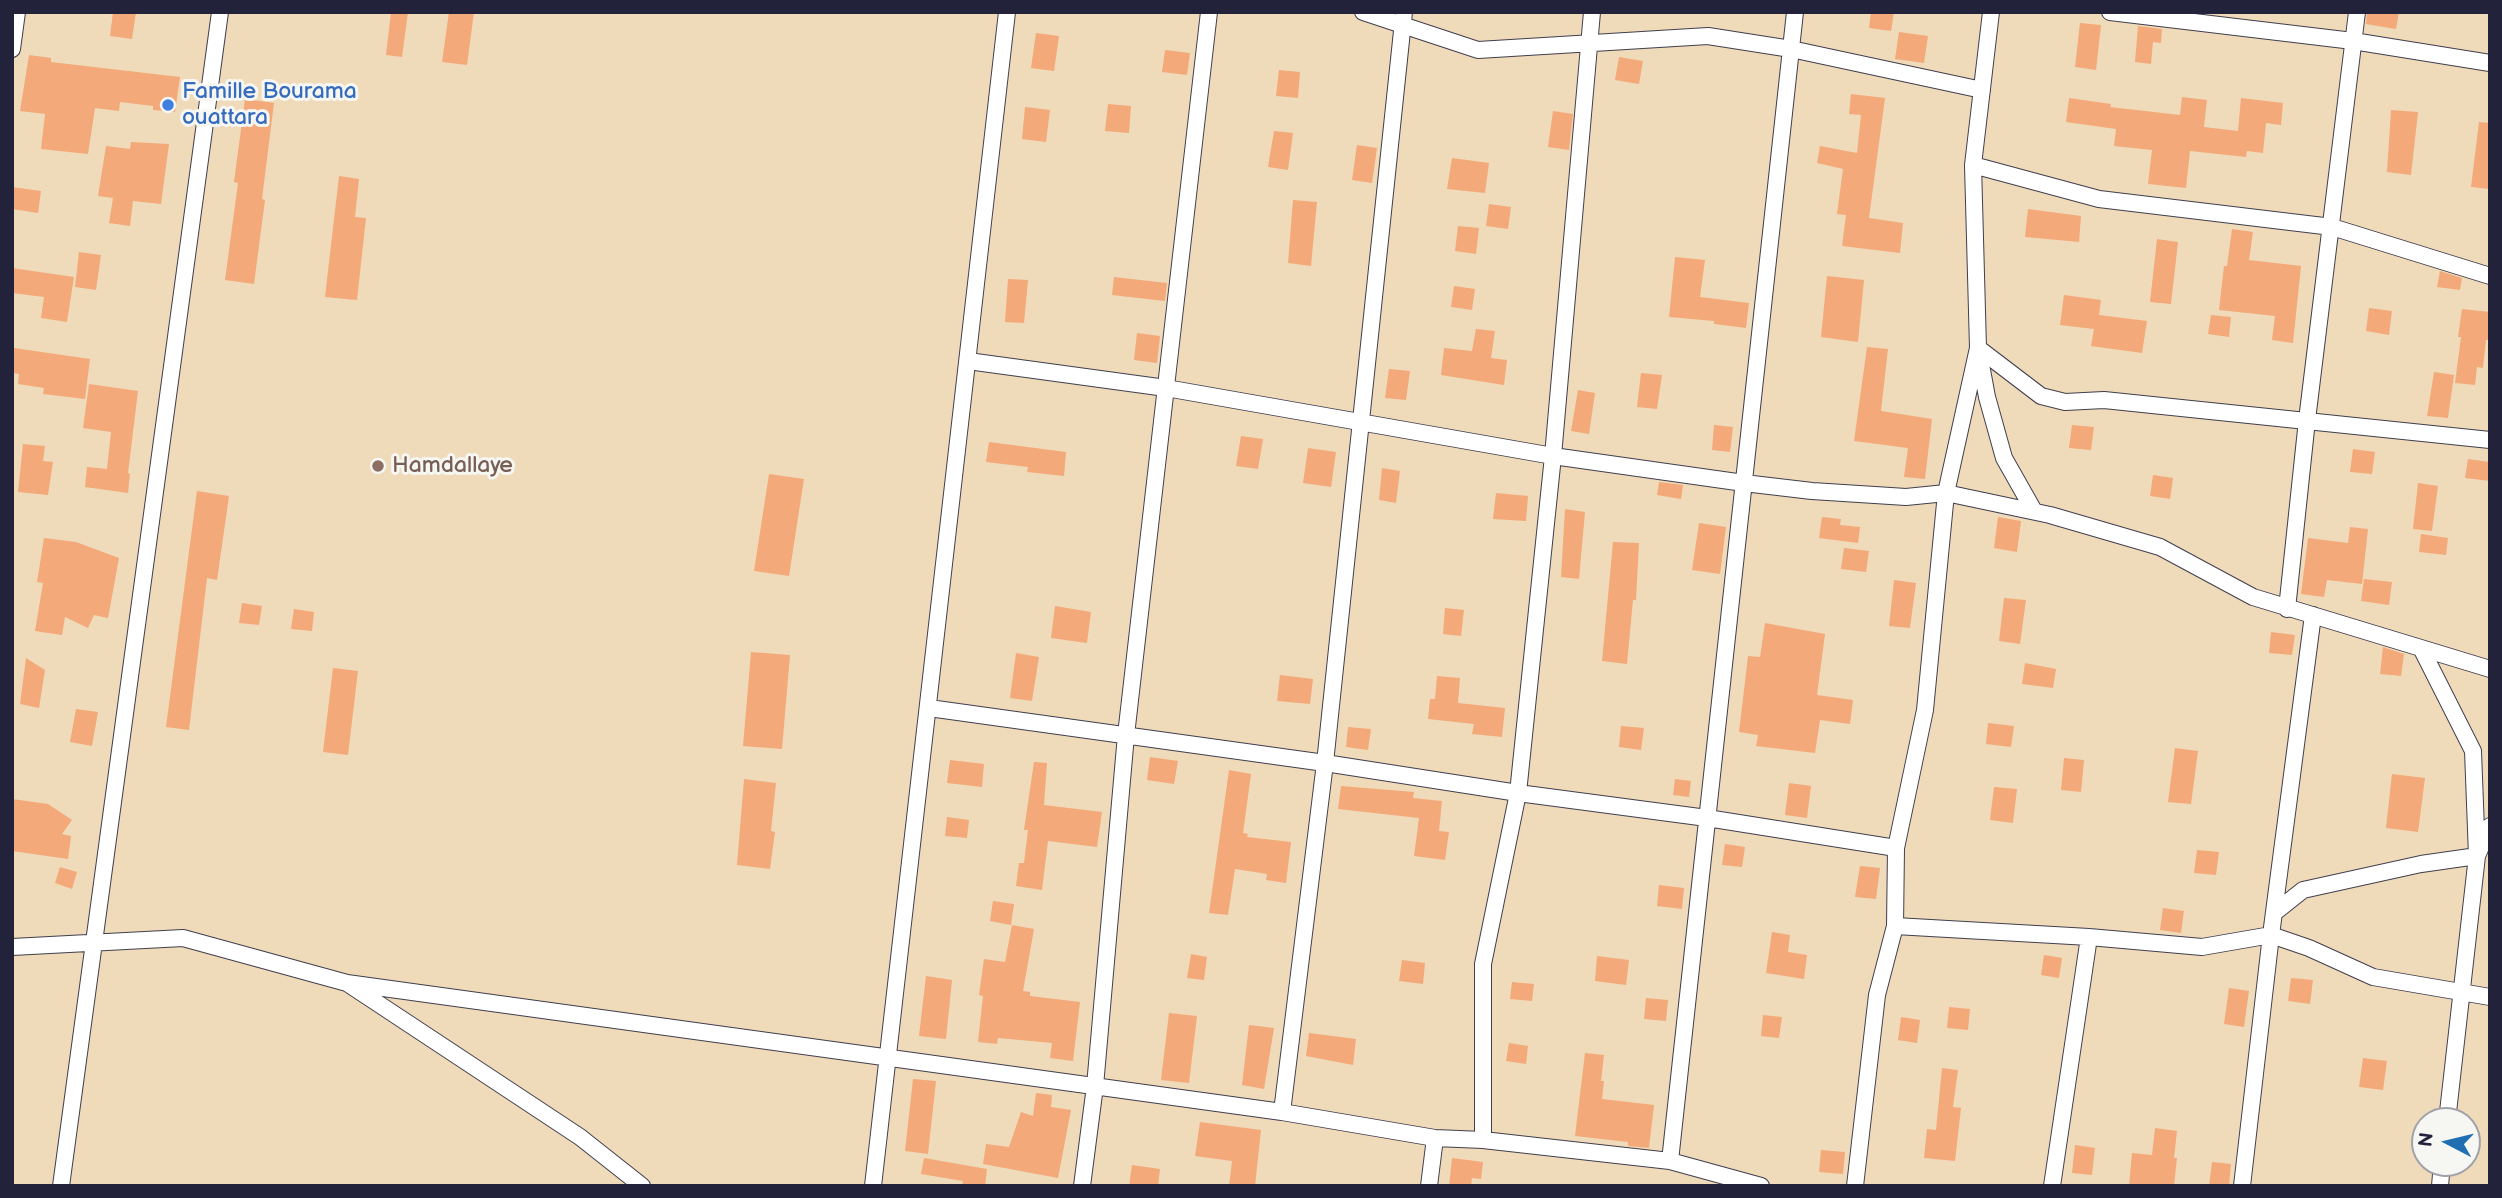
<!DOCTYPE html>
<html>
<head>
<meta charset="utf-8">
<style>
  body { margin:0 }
  #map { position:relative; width:2502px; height:1198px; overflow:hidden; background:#efdbb9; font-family:"Balsamiq Sans",sans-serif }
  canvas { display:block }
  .frame { position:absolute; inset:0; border:14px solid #22223b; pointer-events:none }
  .north { position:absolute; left:2411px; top:1107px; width:70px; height:70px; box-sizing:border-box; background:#f6f6f2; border:2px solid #a1a1a9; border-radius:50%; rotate:277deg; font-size:19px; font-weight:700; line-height:28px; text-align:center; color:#22223b }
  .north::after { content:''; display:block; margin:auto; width:24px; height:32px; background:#1f6fb2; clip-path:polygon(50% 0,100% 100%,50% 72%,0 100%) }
</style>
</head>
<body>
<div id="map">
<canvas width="2502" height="1198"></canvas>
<div class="frame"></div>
<div class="north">N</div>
</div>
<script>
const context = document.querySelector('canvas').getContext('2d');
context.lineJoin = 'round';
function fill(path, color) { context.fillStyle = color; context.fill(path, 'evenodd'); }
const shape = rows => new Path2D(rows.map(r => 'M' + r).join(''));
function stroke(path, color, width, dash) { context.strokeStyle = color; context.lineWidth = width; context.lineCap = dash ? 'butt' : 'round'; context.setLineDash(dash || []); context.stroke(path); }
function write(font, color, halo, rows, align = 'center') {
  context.font = font + ' "Balsamiq Sans",sans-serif'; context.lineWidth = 6; context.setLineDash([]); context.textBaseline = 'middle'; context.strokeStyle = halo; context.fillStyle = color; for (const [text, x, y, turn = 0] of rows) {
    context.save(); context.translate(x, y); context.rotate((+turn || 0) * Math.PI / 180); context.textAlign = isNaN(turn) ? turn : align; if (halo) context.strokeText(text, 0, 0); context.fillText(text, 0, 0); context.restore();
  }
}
const building = shape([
  [113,12,136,12,132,39,110,36],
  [391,12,408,12,402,57,386,55],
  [449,12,474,12,467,65,442,62],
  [1871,12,1894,12,1891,31,1869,28],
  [2367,12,2399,12,2396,29,2366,24],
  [2080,23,2101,25,2096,70,2075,67],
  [2138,26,2162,29,2161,43,2153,42,2151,64,2135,62],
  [1899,32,1928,36,1924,63,1895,59],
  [1036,33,1059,36,1054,71,1031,68],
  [1165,50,1190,53,1187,75,1162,72],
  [29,55,51,58,51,62,180,77,175,112,153,110,153,106,120,102,119,111,95,108,88,154,41,149,45,114,20,111],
  [1619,57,1643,61,1639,84,1615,80],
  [1279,70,1300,72,1298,98,1276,96],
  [1851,94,1885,98,1869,218,1903,223,1900,253,1842,246,1846,215,1837,214,1843,169,1817,163,1820,146,1857,153,1861,115,1849,114],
  [2182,97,2207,100,2204,127,2238,131,2241,98,2283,103,2281,125,2266,123,2263,153,2247,151,2246,157,2190,151,2186,188,2148,184,2152,150,2114,146,2116,129,2066,122,2069,98,2111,104,2110,107,2180,115],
  [245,99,274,103,262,199,265,200,254,284,225,280,238,183,234,182],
  [1108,104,1131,106,1129,133,1105,131],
  [1025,107,1050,110,1046,142,1022,139],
  [2391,110,2418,112,2411,175,2387,172],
  [1553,111,1573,114,1569,150,1548,147],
  [2479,122,2490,123,2490,189,2471,187],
  [1274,131,1293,133,1288,170,1268,167],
  [131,142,169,144,161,204,133,201,130,226,109,223,113,198,98,196,106,146,130,149],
  [1357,145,1377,148,1372,183,1352,180],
  [1452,158,1489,163,1485,193,1447,189],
  [339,176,359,179,355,217,366,218,357,300,325,297],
  [12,187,41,191,38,213,12,209],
  [1293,200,1317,202,1311,266,1288,263],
  [1489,204,1511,207,1508,229,1486,226],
  [2028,209,2081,216,2079,242,2025,237],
  [1458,226,1479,228,1476,254,1455,251],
  [2232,229,2253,232,2249,260,2301,266,2293,343,2272,340,2275,316,2219,310,2224,266,2227,266],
  [2157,239,2178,242,2171,304,2150,302],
  [79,252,101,255,96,290,75,287],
  [1675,257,1705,260,1700,297,1749,303,1746,328,1714,324,1714,321,1669,317],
  [12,268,74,277,67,322,41,318,44,297,12,293],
  [2440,271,2462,278,2460,290,2437,287],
  [1827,276,1864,280,1858,342,1821,337],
  [1114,277,1167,283,1165,301,1112,295],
  [1008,279,1028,280,1024,323,1005,322],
  [1454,286,1475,289,1472,310,1451,307],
  [2064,295,2101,300,2099,315,2147,321,2142,353,2091,346,2094,329,2060,325],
  [2369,308,2392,311,2389,335,2366,331],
  [2462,309,2490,312,2490,340,2486,340,2483,368,2477,367,2475,385,2455,383,2461,337,2458,337],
  [2211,315,2231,317,2229,337,2208,334],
  [1476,329,1495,331,1491,358,1507,360,1504,385,1441,375,1444,348,1472,351],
  [1137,333,1160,336,1157,363,1134,360],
  [1867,347,1888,349,1881,411,1932,419,1925,479,1904,477,1908,448,1854,441],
  [14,348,90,359,85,399,43,394,44,388,18,384,19,374,12,373],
  [1389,369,1410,371,1406,400,1385,398],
  [2434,372,2454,375,2448,418,2427,416],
  [1641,373,1662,375,1657,409,1637,407],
  [89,384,138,391,128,473,130,474,128,493,85,487,87,467,107,469,111,432,83,428],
  [1578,390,1595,393,1589,434,1571,431],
  [1714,425,1733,427,1730,452,1712,450],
  [2072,425,2094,427,2091,450,2069,448],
  [1241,436,1263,439,1258,469,1236,466],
  [989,442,1066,452,1064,476,1027,472,1028,467,986,462],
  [23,444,45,446,43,461,53,462,48,495,18,492],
  [1308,448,1336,452,1331,487,1303,483],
  [2353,449,2375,452,2372,474,2350,472],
  [2468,459,2490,462,2490,481,2465,478],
  [1382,468,1400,471,1396,503,1379,500],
  [769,474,804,479,789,576,754,571],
  [2153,475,2173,478,2170,499,2150,496],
  [1659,482,1683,485,1681,499,1657,495],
  [2418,483,2438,486,2432,531,2413,529],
  [197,491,229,496,217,580,207,578,189,730,166,727],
  [1496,493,1528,496,1526,521,1493,519],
  [1565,509,1585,512,1579,579,1561,577],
  [1822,517,1841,519,1840,525,1860,527,1858,543,1819,538],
  [1998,517,2021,521,2017,552,1994,548],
  [1699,523,1726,527,1720,574,1692,570],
  [2350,527,2368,529,2362,584,2327,580,2324,597,2301,594,2308,538,2348,543],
  [2421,534,2448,538,2446,555,2419,552],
  [44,538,76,542,119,558,108,618,94,615,88,628,65,617,62,635,35,631,43,583,37,582],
  [1613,542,1639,543,1636,600,1633,600,1627,664,1602,661],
  [1844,548,1869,551,1866,572,1841,569],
  [2364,579,2392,582,2389,605,2361,601],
  [1894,580,1916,583,1910,628,1889,626],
  [2004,598,2026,600,2020,644,1999,641],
  [242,603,262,606,259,625,239,623],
  [1055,606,1091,612,1087,643,1051,638],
  [1445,608,1464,610,1461,636,1443,634],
  [294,609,314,612,312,631,291,629],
  [1765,623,1825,634,1817,695,1853,700,1850,724,1820,720,1815,753,1756,746,1758,735,1739,732,1748,656,1760,657],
  [2271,632,2295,635,2292,655,2269,653],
  [2383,647,2404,654,2401,676,2380,674],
  [751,652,790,655,782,749,743,746],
  [1016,653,1039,657,1032,701,1010,698],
  [26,658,45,670,39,708,20,704],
  [2025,663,2056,669,2053,688,2022,684],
  [333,668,358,671,348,755,323,752],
  [1280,675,1313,679,1310,704,1277,701],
  [1437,676,1460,678,1458,703,1505,708,1502,737,1472,734,1474,724,1428,719,1430,699,1435,699],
  [76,709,98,712,92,746,70,742],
  [1988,723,2014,726,2011,747,1986,744],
  [1621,726,1644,728,1641,750,1619,747],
  [1348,727,1371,729,1368,750,1346,747],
  [2175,748,2198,751,2191,804,2168,802],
  [1150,757,1178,761,1174,784,1147,780],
  [2064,758,2084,760,2081,792,2061,790],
  [950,760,984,764,982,787,947,783],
  [1034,762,1047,763,1044,805,1102,812,1097,847,1048,841,1042,890,1016,886,1019,863,1024,863,1028,830,1024,830],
  [1229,770,1251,774,1243,833,1248,834,1247,837,1291,842,1286,883,1266,880,1267,874,1235,869,1228,915,1209,913],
  [2392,774,2425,778,2418,832,2386,828],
  [744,779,776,783,771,831,775,832,770,869,737,865],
  [1675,779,1691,781,1689,797,1673,795],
  [1789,783,1811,786,1807,818,1785,815],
  [1341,786,1414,792,1413,798,1442,801,1439,831,1449,832,1445,860,1414,856,1419,818,1338,809],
  [1994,787,2017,789,2013,823,1990,820],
  [12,799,48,804,72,820,62,834,71,836,68,859,12,851],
  [947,817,969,820,967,838,945,836],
  [1725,844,1745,847,1742,867,1722,865],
  [2197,850,2219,852,2216,875,2194,873],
  [1860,866,1880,868,1876,899,1855,897],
  [60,867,77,872,72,889,55,883],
  [1659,885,1684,888,1682,909,1657,906],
  [993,901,1014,904,1011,925,990,921],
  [2163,908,2184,911,2181,933,2160,930],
  [1012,925,1034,929,1023,991,1030,992,1030,996,1080,1002,1073,1061,1050,1058,1052,1043,998,1038,997,1044,978,1042,983,996,979,995,984,959,1005,962],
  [1772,932,1790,935,1788,952,1807,955,1804,979,1766,973],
  [1191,954,1207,957,1204,980,1187,978],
  [2044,955,2062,958,2059,978,2041,975],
  [1597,956,1629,960,1626,985,1595,981],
  [1402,960,1425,963,1423,984,1399,981],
  [926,976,952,980,946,1039,919,1036],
  [2291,978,2313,980,2310,1004,2288,1001],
  [1512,982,1534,984,1532,1001,1510,999],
  [2229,988,2249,991,2244,1027,2224,1024],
  [1646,998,1668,1000,1666,1021,1644,1019],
  [1949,1007,1970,1009,1968,1030,1947,1028],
  [1169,1013,1197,1016,1189,1083,1161,1080],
  [1763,1015,1782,1017,1779,1038,1761,1036],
  [1901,1017,1920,1020,1917,1043,1898,1040],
  [1249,1025,1274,1028,1264,1089,1242,1085],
  [1309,1033,1356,1039,1353,1065,1306,1056],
  [1509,1043,1528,1046,1526,1064,1506,1061],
  [1585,1053,1604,1055,1601,1081,1604,1081,1602,1099,1654,1105,1649,1148,1628,1146,1628,1142,1575,1136],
  [2363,1058,2387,1061,2383,1090,2359,1087],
  [1942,1068,1958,1070,1953,1107,1961,1108,1955,1161,1924,1158,1927,1129,1936,1130],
  [913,1079,936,1081,928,1154,905,1151],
  [1036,1093,1052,1095,1051,1107,1071,1110,1058,1178,983,1164,986,1144,1009,1147,1021,1112,1033,1116],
  [1200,1122,1261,1130,1255,1186,1229,1186,1232,1161,1195,1156],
  [2155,1128,2177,1131,2174,1158,2177,1158,2174,1186,2129,1186,2132,1153,2152,1155],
  [2075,1145,2095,1148,2092,1175,2072,1173],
  [1821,1150,1845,1152,1843,1174,1819,1172],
  [924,1158,987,1169,985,1186,962,1186,963,1181,921,1174],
  [1452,1158,1483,1162,1481,1179,1472,1178,1471,1186,1449,1186],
  [2212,1162,2231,1164,2229,1186,2209,1186],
  [1132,1165,1160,1169,1158,1186,1129,1186]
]);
const street = shape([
  [1363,12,1478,50,1708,36,1791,49,1982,90],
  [2110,12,2353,41,2490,63],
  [12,49,17,12],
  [1973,165,2099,199,2332,227,2490,276],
  [1978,348,2041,396,2065,402,2104,400,2490,440],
  [1979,354,1987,397,2004,458,2034,511],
  [968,361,1166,388,1553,456,1744,483,1812,491,1906,497,1946,493,2050,515,2160,547,2253,597,2490,669],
  [2287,609,2307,420,2357,12],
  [2421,648,2473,751,2477,856,2447,1121],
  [929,708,1325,763,1518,793,1707,818,1896,848],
  [2274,913,2303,890,2421,864,2477,856,2490,826],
  [1895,926,2089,937,2202,947,2271,935,2309,948,2373,977,2490,997],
  [12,947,183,938,347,983,580,1137,642,1186],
  [347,983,1282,1112,1435,1138,1483,1140,1670,1161,1761,1186],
  [1282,1112,1325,763,1404,12],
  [1483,1140,1483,964,1518,793,1553,456,1592,12],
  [1670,1161,1795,12],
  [61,1186,220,12],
  [873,1186,1007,12],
  [1082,1186,1095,1086,1126,735,1209,12],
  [1429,1186,1435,1138],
  [1855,1186,1877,995,1895,926,1896,848,1925,710,1946,493,1978,348,1973,165,1991,12],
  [2052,1186,2089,937],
  [2242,1186,2271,935,2313,615],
  [2440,1186,2442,1163]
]);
const markers = [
  [168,105,7,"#3f7fe0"],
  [378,466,7,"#8d6e63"]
];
const shopNames = [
  ["Famille Bourama",182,92],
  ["ouattara",182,118]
];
const educationNames = [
  ["Hamdallaye",392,466]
];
fill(building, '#f3a97a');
stroke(street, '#413e4e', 18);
stroke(street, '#fff', 16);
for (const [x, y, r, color] of markers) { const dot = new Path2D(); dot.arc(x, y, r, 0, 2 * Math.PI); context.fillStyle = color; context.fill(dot); stroke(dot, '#f6f6f2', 2.5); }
write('23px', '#366cbe', '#f6f6f2', shopNames, 'left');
write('23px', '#785e54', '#f6f6f2', educationNames, 'left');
</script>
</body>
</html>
